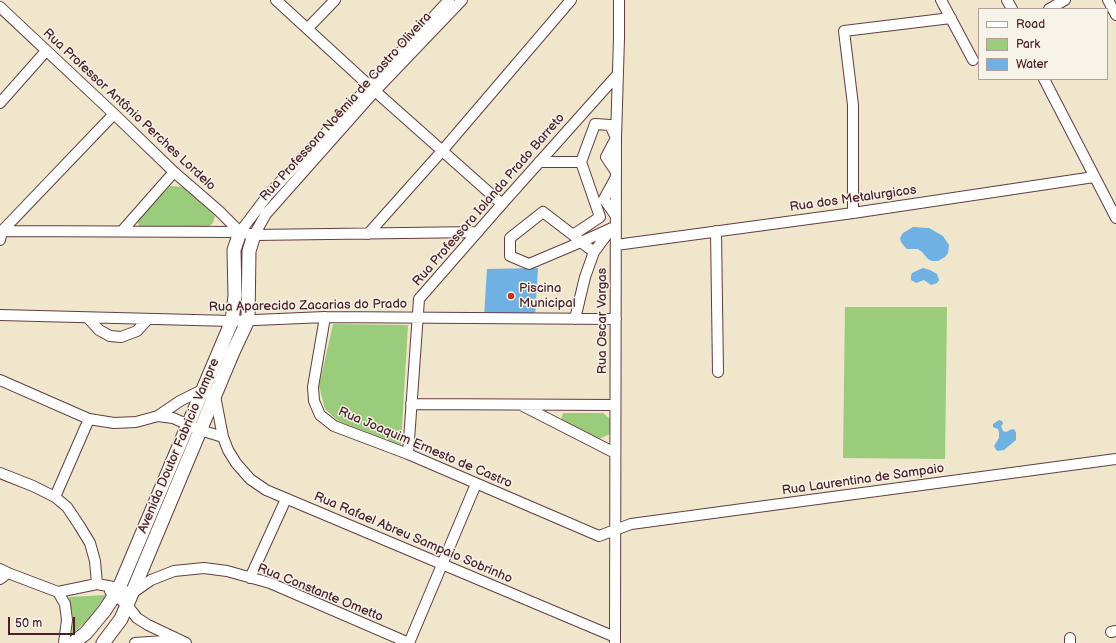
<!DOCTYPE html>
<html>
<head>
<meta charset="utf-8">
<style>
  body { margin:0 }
  #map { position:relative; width:1116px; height:643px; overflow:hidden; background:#efe6cb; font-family:"Balsamiq Sans",sans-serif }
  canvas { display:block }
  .legend { position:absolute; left:978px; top:8px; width:130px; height:72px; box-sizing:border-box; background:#f7f3e8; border:1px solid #b29e9c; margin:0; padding:5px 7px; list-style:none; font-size:12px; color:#4a1f2b }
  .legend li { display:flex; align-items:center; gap:8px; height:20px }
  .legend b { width:20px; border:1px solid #b29e9c }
  .scale { position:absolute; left:8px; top:617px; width:67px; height:18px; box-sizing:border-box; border:2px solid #4a1f2b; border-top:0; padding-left:5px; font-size:12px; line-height:14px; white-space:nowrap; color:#4a1f2b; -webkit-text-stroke:3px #f7f3e8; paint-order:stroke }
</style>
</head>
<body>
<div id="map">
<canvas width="1116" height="643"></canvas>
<ul class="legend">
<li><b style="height:5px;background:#fff"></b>Road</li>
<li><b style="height:11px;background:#9acc7b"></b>Park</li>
<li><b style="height:11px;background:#70b1e4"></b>Water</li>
</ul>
<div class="scale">50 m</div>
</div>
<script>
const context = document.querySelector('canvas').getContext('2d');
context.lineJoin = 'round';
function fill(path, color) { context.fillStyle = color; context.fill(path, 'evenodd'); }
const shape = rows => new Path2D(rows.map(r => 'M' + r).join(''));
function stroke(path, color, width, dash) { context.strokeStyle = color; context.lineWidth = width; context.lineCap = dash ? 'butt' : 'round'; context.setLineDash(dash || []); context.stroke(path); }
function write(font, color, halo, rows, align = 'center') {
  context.font = font + ' "Balsamiq Sans",sans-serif'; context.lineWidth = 3; context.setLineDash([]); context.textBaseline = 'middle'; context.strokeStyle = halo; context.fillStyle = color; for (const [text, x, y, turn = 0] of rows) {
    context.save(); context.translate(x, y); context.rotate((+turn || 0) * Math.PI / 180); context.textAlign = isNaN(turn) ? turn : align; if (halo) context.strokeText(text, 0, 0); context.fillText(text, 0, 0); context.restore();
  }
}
const green = shape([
  [170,186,186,187,215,216,213,223,207,228,139,226,137,220],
  [845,307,947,307,945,459,843,458],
  [333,324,408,325,401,445,338,421,325,409,319,386],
  [563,413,603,413,610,419,610,434,599,439,561,420],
  [106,595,89,619,72,634,73,617,69,597]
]);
const water = shape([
  [913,227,929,228,943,236,949,245,948,253,945,257,938,261,932,261,928,259,922,252,918,249,907,249,904,246,901,242,900,238,903,233],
  [538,268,535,317,484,317,487,269],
  [923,268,930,270,937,274,939,280,937,283,931,285,924,280,916,283,911,280,911,276,912,273],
  [999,420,1002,421,1003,424,1001,426,1003,431,1006,432,1012,429,1015,430,1016,433,1016,440,1004,450,997,451,994,446,999,438,999,432,998,429,993,427,993,424]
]);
const minor = shape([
  [276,0,375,91,502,204],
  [941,0,973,60],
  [1007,0,1012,9],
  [1108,0,1116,15],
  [0,7,114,114,174,172,219,211,240,232,268,195,449,0],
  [1049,9,1065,0],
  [308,28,335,0],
  [1044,79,1116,218],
  [0,103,46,51],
  [539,162,581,162],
  [615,179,604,199,616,216],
  [853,213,853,105,844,31,951,18],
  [0,231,240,232,254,235,478,232],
  [122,231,174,172],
  [716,231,718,372],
  [368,234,442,151,571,0],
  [254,235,266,214,375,91,462,0],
  [573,235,600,217,581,162,595,124,610,125,616,138,606,157,616,172],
  [0,240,2,231,114,114],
  [616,245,853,213,1094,177],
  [594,252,581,242,573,235,543,212,510,238,510,256,529,264,581,242,612,228],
  [0,315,232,321,325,317,616,319],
  [325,317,313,387,314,401,320,415,334,426,408,454,599,536,631,524,1116,459],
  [88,318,99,330,110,336,121,337,137,331,148,319],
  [575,319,585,277,594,252,611,229],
  [0,380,89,419,114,423,136,422,158,416,180,401,202,390,215,396,223,437,228,450,236,463,250,479,266,490,615,637],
  [411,404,615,405],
  [523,406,615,453],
  [158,416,173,418,200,430,223,437],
  [408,454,419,299,502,204,618,74],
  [0,473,33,486,55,497,67,507,79,525,90,543,95,561,97,584],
  [55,497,89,419],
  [0,569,8,573,58,592,97,584,119,588,131,594,151,580,174,571,204,568,227,571,270,583,409,643],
  [250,578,286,499],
  [0,579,8,573],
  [110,591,127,605,137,618,148,625,186,643],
  [58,592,65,604,67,620,64,643],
  [1111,632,1116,631],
  [1070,638,1070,643],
  [615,642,616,138,619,38,619,0],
  [135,643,178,640],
  [409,643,476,484]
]);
const major = shape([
  [73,643,86,633,105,610,119,588,232,321,235,296,234,250,240,232],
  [103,643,121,619,127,605,233,352,248,320,249,251,254,235]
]);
const markers = [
  [511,296,4,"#c8321e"]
];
const streetNames = [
  ["Rua Professora Noêmia de Castro Oliveira",346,107,-48],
  ["Rua Professor Antônio Perches Lordelo",129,110,43],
  ["Rua dos Metalurgicos",853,199,-8],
  ["Rua Professora Iolanda Prado Barreto",489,200,-49],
  ["Rua Aparecido Zacarias do Prado",308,306,-1],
  ["Rua Oscar Vargas",603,321,-90],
  ["Avenida Doutor Fabricio Vampre",179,446,-67],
  ["Rua Joaquim Ernesto de Castro",425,448,23],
  ["Rua Laurentina de Sampaio",863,480,-8],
  ["Rua Rafael Abreu Sampaio Sobrinho",413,538,23],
  ["Rua Constante Ometto",320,593,22]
];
const poiNames = [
  ["Piscina",519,289],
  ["Municipal",519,304]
];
fill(green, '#9acc7b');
fill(water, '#70b1e4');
stroke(minor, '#633d43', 12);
stroke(major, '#633d43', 15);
stroke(minor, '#fff', 10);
stroke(major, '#fff', 13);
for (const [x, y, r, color] of markers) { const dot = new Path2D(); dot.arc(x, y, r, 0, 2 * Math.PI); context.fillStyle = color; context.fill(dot); stroke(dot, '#f7f3e8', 1.5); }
write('13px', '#4a1f2b', '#f7f3e8', streetNames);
write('13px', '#4a1f2b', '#f7f3e8', poiNames, 'left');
</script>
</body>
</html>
